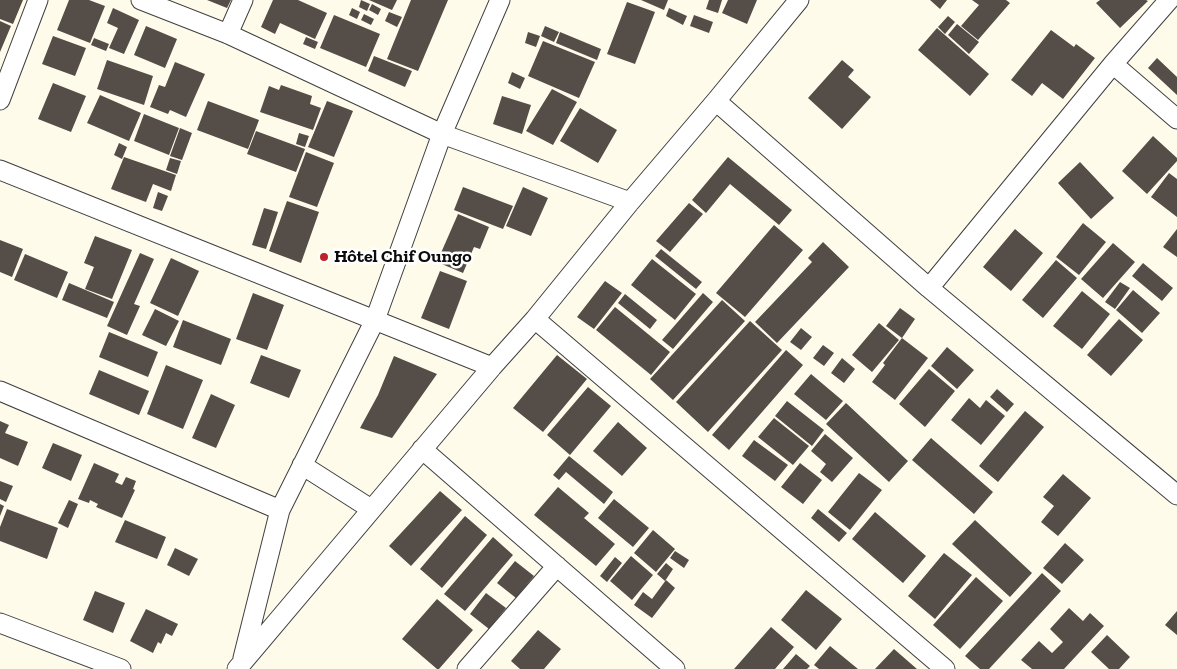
<!DOCTYPE html>
<html>
<head>
<meta charset="utf-8">
<style>
  body { margin:0 }
  canvas { display:block; background:#fffbeb }
</style>
</head>
<body>
<canvas width="1177" height="669"></canvas>
<script>
const context = document.querySelector('canvas').getContext('2d');
context.lineJoin = 'round';
function fill(path, color) { context.fillStyle = color; context.fill(path, 'evenodd'); }
const shape = rows => new Path2D(rows.map(r => 'M' + r).join(''));
function stroke(path, color, width, dash) { context.strokeStyle = color; context.lineWidth = width; context.lineCap = dash ? 'butt' : 'round'; context.setLineDash(dash || []); context.stroke(path); }
function write(font, color, halo, rows, align = 'center') {
  context.font = font + ' "Zilla Slab",serif'; context.lineWidth = 5; context.setLineDash([]); context.textBaseline = 'middle'; context.strokeStyle = halo; context.fillStyle = color; for (const [text, x, y, turn = 0] of rows) {
    context.save(); context.translate(x, y); context.rotate((+turn || 0) * Math.PI / 180); context.textAlign = isNaN(turn) ? turn : align; if (halo) context.strokeText(text, 0, 0); context.fillText(text, 0, 0); context.restore();
  }
}
const building = shape([
  [0,0,23,0,13,24,0,19],
  [69,0,89,0,105,6,90,43,57,30],
  [207,0,231,0,227,8],
  [273,0,298,0,327,13,315,39,280,23,275,34,261,27],
  [361,0,370,4,367,11,359,7],
  [369,0,397,0,392,10],
  [411,0,448,0,418,71,387,59],
  [641,0,668,0,664,10],
  [709,0,722,0,718,13,706,9],
  [728,0,757,0,747,24,722,13],
  [930,0,947,0,940,9],
  [972,0,1006,0,1010,3,978,40,961,26,979,5],
  [1100,0,1146,0,1148,1,1120,28,1096,3],
  [627,2,655,12,635,64,607,54],
  [372,4,381,9,378,15,369,10],
  [113,8,139,20,124,54,109,48,118,28,107,23],
  [352,8,360,12,357,19,349,15],
  [669,8,687,16,683,25,666,16],
  [389,12,402,17,397,27,385,21],
  [364,14,374,19,371,25,361,20],
  [334,15,380,34,366,67,320,48],
  [694,15,713,22,709,33,690,26],
  [948,16,955,22,945,34,938,27],
  [0,21,11,26,0,52],
  [957,24,979,42,969,54,948,35],
  [146,26,177,39,165,68,134,55],
  [545,26,559,32,554,42,541,36],
  [937,28,989,74,970,96,918,50],
  [1051,30,1074,47,1076,44,1095,58,1063,99,1042,83,1032,96,1011,80],
  [528,32,540,36,536,47,525,43],
  [560,32,601,49,597,60,556,43],
  [53,36,86,48,75,76,42,64],
  [306,37,318,42,315,49,303,44],
  [94,38,109,44,106,51,91,45],
  [543,41,595,62,579,98,528,76],
  [374,56,412,71,405,87,368,71],
  [1157,58,1177,77,1177,95,1148,68],
  [107,60,153,76,144,105,97,89],
  [842,60,854,70,848,77,871,97,842,129,808,98],
  [175,62,205,74,186,117,170,110,168,114,150,107,159,85,165,87],
  [512,72,525,78,520,89,508,83],
  [53,83,86,96,71,132,38,119],
  [281,85,312,96,310,104,321,108,313,130,260,112,269,86,279,90],
  [552,89,577,102,553,145,526,131],
  [100,95,141,113,129,141,87,123],
  [502,96,531,105,522,134,493,124],
  [208,101,259,120,248,149,197,130],
  [327,101,353,111,334,157,308,147],
  [580,108,617,130,598,163,560,141],
  [144,114,179,128,169,155,134,141],
  [180,128,192,133,182,160,170,156],
  [256,131,305,149,296,172,247,154],
  [299,133,309,136,305,147,296,144],
  [1153,136,1177,158,1177,161,1147,194,1122,171],
  [119,143,127,147,122,159,114,155],
  [306,152,334,163,317,207,289,197],
  [124,157,176,175,171,191,153,184,146,202,111,189],
  [728,157,792,210,779,225,730,184,706,213,692,200],
  [170,158,181,161,177,174,166,170],
  [1080,162,1114,198,1091,219,1058,183],
  [1169,173,1177,179,1177,217,1151,197],
  [463,187,513,206,503,229,454,210],
  [523,187,548,198,531,236,506,226],
  [158,192,168,196,162,211,153,208],
  [287,201,319,212,301,263,269,251],
  [689,203,703,214,670,252,656,241],
  [264,208,278,212,266,249,252,245],
  [458,214,489,227,480,249,474,247,463,273,437,262],
  [1083,223,1106,242,1079,275,1056,257],
  [774,225,803,250,745,317,716,293],
  [1015,229,1043,253,1011,291,983,267],
  [1177,229,1177,257,1163,247],
  [95,236,132,250,112,299,85,289,94,267,84,263],
  [0,240,23,249,12,277,0,272],
  [823,242,849,267,777,343,755,322,812,262,808,258],
  [1113,243,1135,262,1103,298,1081,279],
  [661,249,702,282,696,289,655,256],
  [140,253,154,259,134,304,140,306,127,335,107,326],
  [25,254,68,272,57,298,14,280],
  [171,258,199,271,178,316,150,303],
  [652,259,696,294,675,320,631,285],
  [1056,260,1077,278,1043,318,1022,300],
  [1143,263,1173,288,1162,301,1132,276],
  [440,271,467,281,449,329,421,318],
  [605,281,622,293,594,329,577,317],
  [1120,282,1130,288,1115,309,1105,302],
  [69,283,114,302,107,318,62,300],
  [1133,290,1160,313,1142,333,1116,310],
  [1082,291,1110,314,1082,349,1053,326],
  [253,293,284,305,267,350,236,339],
  [703,293,713,302,673,349,662,340],
  [625,294,657,320,650,329,618,303],
  [722,300,745,321,673,400,650,379],
  [615,307,670,352,651,375,596,330],
  [900,308,915,319,902,338,886,326],
  [155,309,179,321,166,346,142,335],
  [1119,319,1143,340,1111,376,1087,355],
  [183,320,231,339,221,365,173,347],
  [750,321,782,350,708,432,676,402],
  [879,323,899,340,872,372,852,355],
  [801,328,812,337,801,350,790,342],
  [109,332,158,352,148,377,99,357],
  [902,338,928,358,895,400,872,382,885,365,883,363],
  [823,345,834,353,824,366,813,358],
  [947,347,974,370,957,389,931,366],
  [786,350,803,365,729,450,712,435],
  [261,355,301,370,289,398,250,383],
  [557,355,587,379,543,432,513,408],
  [394,356,437,374,392,438,360,428,378,395],
  [842,358,855,369,844,383,831,373],
  [166,365,203,380,183,429,147,414],
  [929,369,955,391,925,427,899,404],
  [99,370,149,391,139,415,89,394],
  [811,374,843,401,826,420,794,394],
  [588,387,611,406,570,455,547,435],
  [997,389,1014,404,1007,412,990,397],
  [211,394,235,405,216,448,192,438],
  [969,398,980,408,986,400,1005,416,981,445,951,420],
  [787,401,824,430,812,446,775,416],
  [846,403,908,461,889,482,826,424],
  [1025,411,1044,427,998,482,979,466],
  [774,418,809,446,793,465,758,437],
  [0,421,9,425,5,433,28,442,18,466,0,458],
  [618,422,647,448,622,476,593,451],
  [825,434,853,458,832,482,820,472,826,464,811,451],
  [931,438,993,492,974,514,912,460],
  [754,440,788,465,775,481,742,456],
  [53,443,82,455,71,481,42,468],
  [569,456,613,492,604,504,566,472,559,480,553,475],
  [94,463,119,474,115,482,122,485,126,477,136,481,133,489,135,490,122,518,96,507,98,504,90,500,89,503,78,499],
  [800,463,822,480,803,504,781,487],
  [859,473,882,490,850,530,828,512],
  [1063,474,1091,498,1058,536,1041,522,1054,506,1043,497],
  [0,481,13,486,6,502,0,499],
  [558,487,589,513,584,518,615,544,596,566,534,515],
  [440,491,462,510,411,566,389,546],
  [614,499,649,528,633,547,598,518],
  [69,500,78,504,68,528,58,523],
  [0,504,4,506,0,516],
  [7,509,58,528,47,559,0,541,0,527],
  [818,509,847,533,839,542,811,518],
  [875,512,926,556,903,583,852,539],
  [465,516,487,535,442,588,420,569],
  [125,520,166,537,157,559,115,542],
  [975,520,1032,573,1010,597,952,544],
  [653,530,675,549,656,572,634,553],
  [493,537,513,555,465,611,444,594],
  [1065,543,1084,560,1062,584,1043,568],
  [175,548,198,559,189,576,167,565],
  [675,551,689,560,684,568,670,558],
  [944,553,972,575,935,619,908,596],
  [631,556,653,575,632,600,610,581],
  [615,557,622,563,607,582,600,576],
  [515,561,534,576,516,598,497,583],
  [666,563,673,569,665,581,657,574],
  [1042,573,1061,591,989,669,980,669,965,656],
  [976,577,1003,601,960,649,933,625],
  [666,580,675,588,652,618,634,605,643,592,652,599],
  [806,590,842,619,816,650,781,620],
  [95,591,125,603,113,633,83,620],
  [486,593,506,608,489,629,470,614],
  [437,599,473,630,439,669,437,669,402,639],
  [1069,608,1083,621,1090,613,1104,626,1064,669,1032,669,1021,660,1039,641,1052,653,1063,642,1050,629],
  [146,609,178,624,172,636,166,633,161,644,158,642,153,653,130,641],
  [1177,611,1177,635,1165,625],
  [771,627,794,647,775,669,734,669],
  [538,630,561,649,544,669,520,669,511,661],
  [1107,635,1130,657,1119,669,1109,669,1091,652],
  [830,646,858,669,819,669,814,665],
  [894,649,917,669,875,669],
  [796,654,810,666,807,669,783,669]
]);
const minor = shape([
  [141,0,228,34,442,134,630,202],
  [228,34,243,0],
  [1113,64,1177,119],
  [0,100,38,0],
  [716,101,929,288,1177,495],
  [0,170,492,367],
  [929,288,1113,64,1169,0],
  [535,319,945,669],
  [0,391,280,510],
  [422,449,675,669],
  [302,465,371,509],
  [0,623,121,669],
  [243,658,280,510,375,320,442,134,500,0],
  [237,669,492,367,535,319,630,202,716,101,799,0],
  [467,669,557,566]
]);
const markers = [
  [324,257,5,"#bc2429"]
];
const poiNames = [
  ["Hôtel Chif Oungo",334,257]
];
fill(building, '#554d48');
stroke(minor, '#3f3f3f', 21);
stroke(minor, '#fff', 19);
for (const [x, y, r, color] of markers) { const dot = new Path2D(); dot.arc(x, y, r, 0, 2 * Math.PI); context.fillStyle = color; context.fill(dot); stroke(dot, '#fff', 2); }
write('bold 18px', '#0c0c0c', '#fff', poiNames, 'left');
</script>
</body>
</html>
